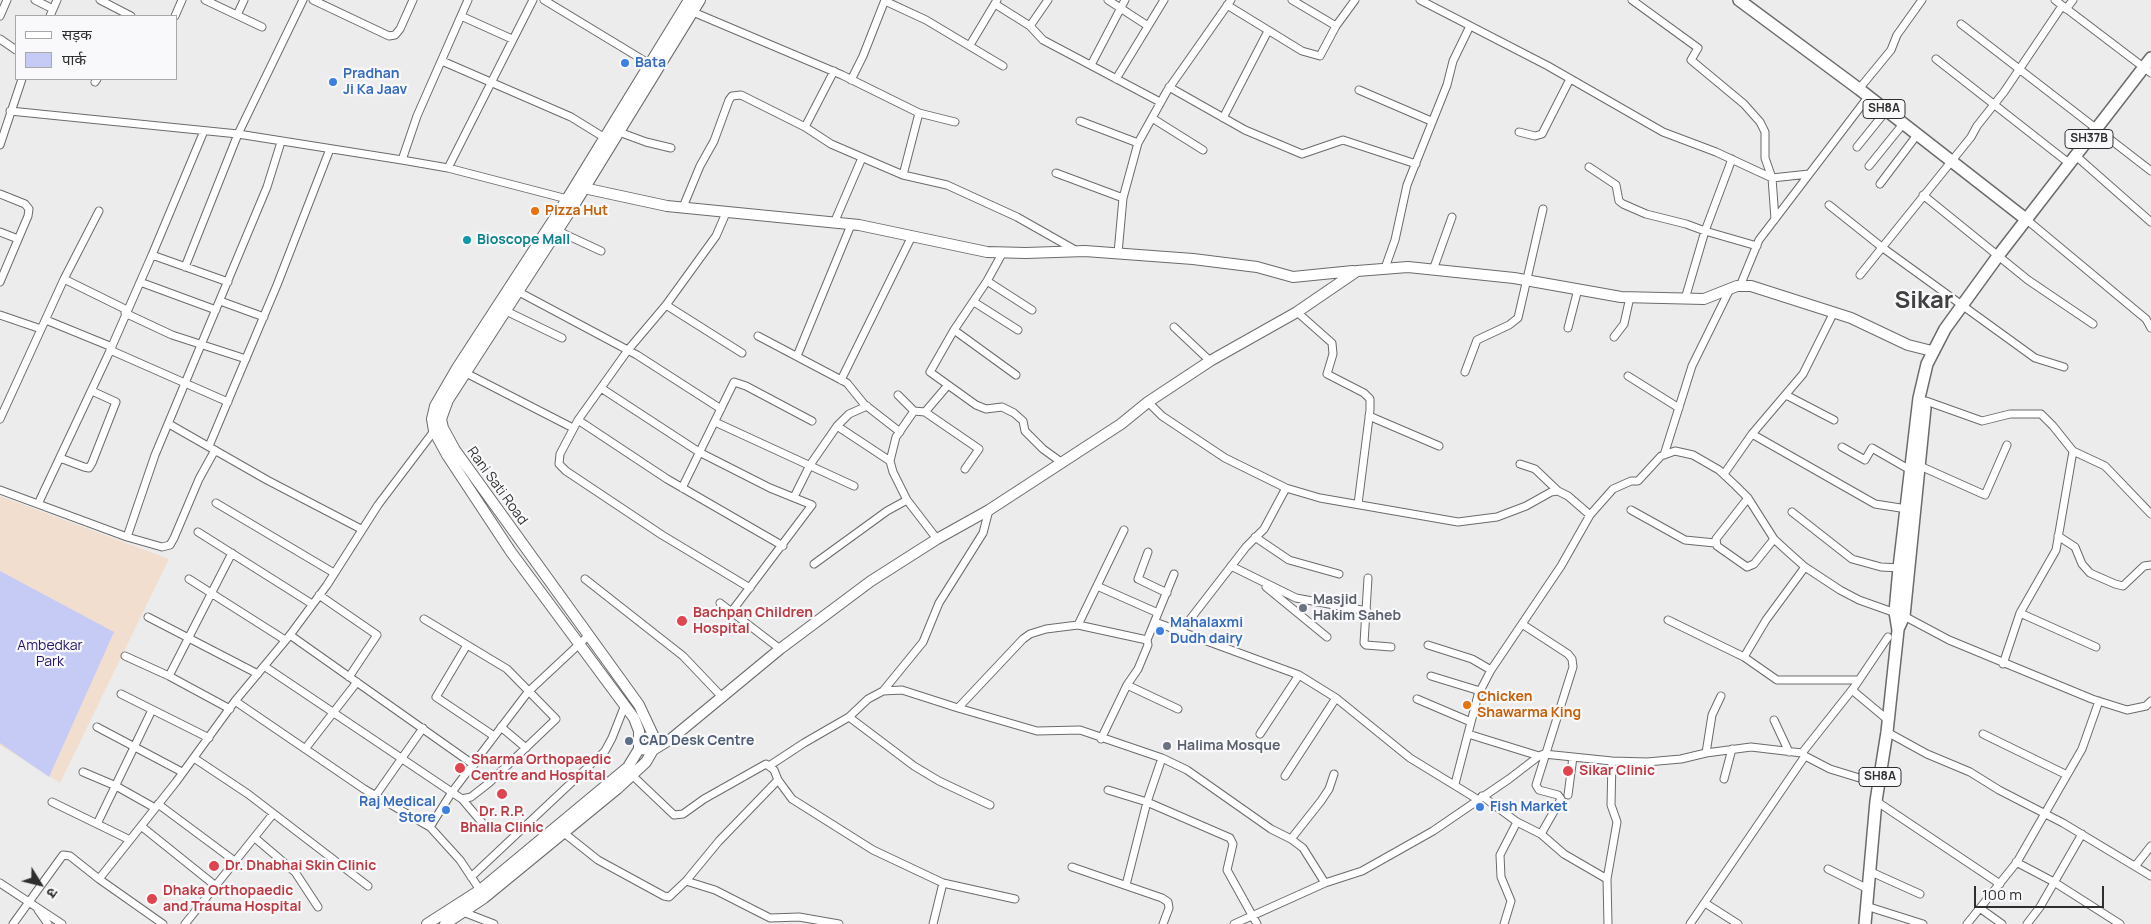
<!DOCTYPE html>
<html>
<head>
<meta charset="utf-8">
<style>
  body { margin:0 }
  #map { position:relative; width:2151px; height:924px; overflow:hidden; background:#ececed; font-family:Manrope,"Noto Sans Devanagari",sans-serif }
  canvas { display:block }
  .legend { position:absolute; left:15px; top:15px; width:162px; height:65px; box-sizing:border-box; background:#f9f9fb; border:1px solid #a8a8a9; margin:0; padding:6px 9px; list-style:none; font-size:15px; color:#2e2e2f }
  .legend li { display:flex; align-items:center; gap:10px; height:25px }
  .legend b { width:25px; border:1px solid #a8a8a9 }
  .north { position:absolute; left:15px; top:859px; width:50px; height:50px; -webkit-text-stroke:4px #f9f9fb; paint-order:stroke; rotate:126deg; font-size:14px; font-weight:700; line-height:20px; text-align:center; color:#2e2e2f }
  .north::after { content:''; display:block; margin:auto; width:18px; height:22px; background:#2e2e2f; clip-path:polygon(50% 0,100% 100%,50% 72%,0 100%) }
  .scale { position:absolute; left:1974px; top:886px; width:130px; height:22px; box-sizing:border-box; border:2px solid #2e2e2f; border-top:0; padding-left:6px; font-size:15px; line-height:18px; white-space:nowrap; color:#2e2e2f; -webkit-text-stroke:4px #f9f9fb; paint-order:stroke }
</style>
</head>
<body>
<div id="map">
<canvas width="2151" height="924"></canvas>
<ul class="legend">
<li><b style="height:6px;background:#fff"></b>सड़क</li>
<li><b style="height:14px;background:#c6cbf5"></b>पार्क</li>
</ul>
<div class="north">उ</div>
<div class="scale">100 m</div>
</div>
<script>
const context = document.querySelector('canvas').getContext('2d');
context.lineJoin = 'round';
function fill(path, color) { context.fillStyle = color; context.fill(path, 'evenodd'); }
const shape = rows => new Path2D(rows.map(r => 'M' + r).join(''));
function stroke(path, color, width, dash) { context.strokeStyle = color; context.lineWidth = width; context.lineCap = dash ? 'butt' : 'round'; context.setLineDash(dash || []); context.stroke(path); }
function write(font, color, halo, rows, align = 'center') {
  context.font = font + ' Manrope,sans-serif'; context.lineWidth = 4.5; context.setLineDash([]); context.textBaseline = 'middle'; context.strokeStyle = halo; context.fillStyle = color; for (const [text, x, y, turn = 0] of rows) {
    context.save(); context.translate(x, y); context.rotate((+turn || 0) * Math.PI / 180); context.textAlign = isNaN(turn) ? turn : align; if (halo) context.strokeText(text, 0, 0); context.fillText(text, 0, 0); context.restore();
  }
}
const industrial = shape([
  [0,496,169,559,60,783,0,745]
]);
const green = shape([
  [0,571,114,632,49,777,0,743]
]);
const street = shape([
  [35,0,53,9],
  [100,0,131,16],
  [205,0,262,27],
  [313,0,389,36,395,35,400,29,413,0],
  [544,0,653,66],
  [1108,0,1148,26],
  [1292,0,1336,26],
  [1420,0,1548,66,1663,132,1716,152,1772,178,1809,174],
  [1632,0,1698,48,1691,60,1744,104,1760,122,1765,132,1765,158,1772,178,1775,219],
  [2055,0,2151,73],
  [885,1,926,20,1003,66],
  [995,4,1030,26,1043,40,1160,102],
  [1227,5,1302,51,1320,56,1336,26,1355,0],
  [2066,9,2073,0],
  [693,12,842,75,919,113,955,122],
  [237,15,244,0],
  [0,16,7,0],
  [50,16,57,0],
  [175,16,182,0],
  [461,16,512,39],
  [1961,24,2151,171],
  [1030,26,1048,0],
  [0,39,16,50],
  [970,45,997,0],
  [1936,59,2070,164],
  [442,61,571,117,605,138],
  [1091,65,1125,0],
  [1116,79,1164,0],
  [851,80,863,56,885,0],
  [95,82,97,79],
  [1169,87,1245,130,1302,154,1343,140,1416,164],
  [1859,89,1891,50,1897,35,1922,0],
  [1359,90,1431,121],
  [10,111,238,134,402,160,448,168,571,200],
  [1152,118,1203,150],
  [1223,118,1268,31],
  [1080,121,1138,143],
  [805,127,834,71],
  [619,132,646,142,671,148],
  [1519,132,1535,136,1542,134,1570,79],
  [0,145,22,79],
  [1857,147,1886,111],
  [2076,156,2151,222],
  [402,160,417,116,468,0],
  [1869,166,1903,124],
  [1589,167,1616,185,1619,201,1623,204,1646,214,1686,224,1705,231,1757,246],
  [448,168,533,0],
  [1056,173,1123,198],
  [903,175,919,113],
  [1880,184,1917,135],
  [0,194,25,204,29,209,28,216,0,282],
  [1923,195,2028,280,2093,324],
  [1829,205,1883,248,2035,358,2064,367],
  [683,207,700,166,714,141,729,100,732,96,741,95,805,127,831,144,903,175,947,185,1017,217,1077,251],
  [726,213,716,236,666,305,628,350,578,420,560,454,559,464,566,471,662,535,750,588],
  [2027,220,2146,319,2151,328],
  [834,223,862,158],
  [558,231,601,251],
  [0,232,18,239],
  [1003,252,987,281,954,330,930,372,976,405,986,409,1002,407,1014,413,1023,421,1025,431,1043,449,1061,462],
  [1118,253,1123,198,1138,143,1167,91,1231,0],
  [152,255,204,131],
  [185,267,238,134,303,0],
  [1385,268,1395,240,1407,185,1447,85,1453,61,1470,26],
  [1433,270,1452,217],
  [1860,275,1971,137,1977,126,2004,92,2062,6],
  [64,279,127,310],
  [987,281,1032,310],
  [140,282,216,310],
  [1740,286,1759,240,1868,97],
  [519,292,637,355,721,409],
  [1685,299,1705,231,1732,159],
  [220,301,264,317],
  [974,302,1018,330],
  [666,305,742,353],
  [506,311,562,338],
  [1297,312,1332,343,1333,354,1327,374,1364,393,1370,399,1370,410,1358,504],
  [125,313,172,335,246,359],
  [0,315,41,329],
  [46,320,112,347],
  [1174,327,1210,361],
  [1568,328,1578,289],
  [954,330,1016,375],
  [758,336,847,383,864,404,900,432],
  [1614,337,1624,324,1630,297],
  [110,350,228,402],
  [797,356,851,225],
  [462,371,573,428],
  [1465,372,1477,340,1509,325,1518,318,1543,209],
  [1628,376,1679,408],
  [841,380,912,236],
  [601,388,699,452,770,488,812,505,732,611],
  [898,395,914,411,925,412,979,449,965,469],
  [1786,395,1834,420],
  [1926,401,1982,421,2010,414,2041,414,2053,426,2073,451,2105,466,2151,514],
  [1148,402,1162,416,1225,458,1286,488,1320,498,1458,522,1497,517,1526,506,1551,492,1558,491,1568,496,1590,515,1613,489,1631,481,1638,481,1661,456,1675,451,1693,455,1719,470,1736,486,1748,498,1774,539,1787,551,1805,567,1840,590,1859,600,1904,616,1949,640,2092,699,2127,710,2146,706,2151,701],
  [914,411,896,437,890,461,893,472,907,500,937,539],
  [925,412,948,385],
  [1369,416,1439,446],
  [0,419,64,279,99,211],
  [578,420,667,479,783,546],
  [715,422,854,486],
  [169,424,267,480,361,529],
  [837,426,890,461],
  [1752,434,1875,504,1907,509],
  [209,446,277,285,330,149],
  [1842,447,1865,460,1872,448,1912,471],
  [1664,455,1692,366,1730,289],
  [60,458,84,467,89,468,92,463,116,402,92,391],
  [1520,464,1535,469,1558,491],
  [1920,466,1985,495,2007,445],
  [1724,474,1752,434,1803,374,1834,312],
  [682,488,734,382,746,386,812,421],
  [0,490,127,537,162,547,170,545,174,538,199,479,215,450],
  [794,497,810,465,837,426,849,414,867,406],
  [1748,498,1716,539,1717,546,1747,567,1754,564,1774,539],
  [216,503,334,573],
  [38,504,109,353,152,255,228,282],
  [1631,510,1685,540,1715,543],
  [1792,512,1852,559,1881,567,1901,568],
  [198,532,312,604],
  [2058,536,2075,547,2082,564,2090,573,2115,584,2123,586,2144,566,2151,565],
  [127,537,155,455,267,187,281,142],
  [1255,537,1289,560,1339,574],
  [1148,552,1138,579,1167,593],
  [814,564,887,511,907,500],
  [1231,566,1296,598,1367,611],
  [1368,578,1364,643,1366,645,1391,647],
  [189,579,285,640],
  [585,579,683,656,723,698],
  [1097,586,1158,613],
  [1266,587,1327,637],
  [319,595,377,635,349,677],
  [720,603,780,649],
  [2020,613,2096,647],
  [148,617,258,674],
  [424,619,507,669,556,719,489,783,471,797,462,799],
  [1668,620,1744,657,1777,680,1858,680],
  [1155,622,1299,675,1336,698,1410,758,1477,799],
  [1522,624,1568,654,1572,659,1573,667,1536,785,1539,790,1558,795,1561,799,1541,834],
  [1078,625,1124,530],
  [1181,631,1246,547,1264,529,1286,488],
  [290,635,474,765],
  [467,645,436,697,494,736],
  [1428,645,1472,659,1491,670],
  [125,656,169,676,230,709],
  [1744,657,1766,620,1805,567],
  [2003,664,2020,613,2056,550,2073,451],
  [264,666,462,799,485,826],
  [169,676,232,553],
  [1431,676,1480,691],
  [1127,685,1178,709],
  [1852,690,1888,720],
  [883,691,923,642,939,603,983,533,989,510],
  [121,694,209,738],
  [1417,699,1471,722],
  [235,701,364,789,430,827,460,860,482,893],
  [958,708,1037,731,1080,730,1162,758,1187,770,1271,829,1291,839,1303,848,1325,883],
  [849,717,868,699,883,691,902,690,958,708,1023,639,1030,634,1046,629,1078,625,1147,640],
  [1774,720,1789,752],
  [97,727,182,772],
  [501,727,526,748],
  [1887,732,1927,754,1970,772,1999,790,2063,823,2151,876],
  [1260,734,1299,675],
  [1468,734,1539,756],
  [1983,734,2067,775],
  [1101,739,1127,685,1138,669,1148,645,1147,640,1174,574],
  [305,749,357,682],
  [1706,753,1712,715,1721,696],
  [1805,756,1830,769,1879,784],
  [194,758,248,794,368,886],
  [769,766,804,743,849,717,914,766,939,781,990,805],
  [83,772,116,786,155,808],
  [633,776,674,815,683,814,704,799,766,764,774,770,778,780,792,799,873,850,943,883,1015,899],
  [1285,776,1336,698],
  [1724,779,1732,749],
  [1455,784,1478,695,1491,670,1561,566,1590,515],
  [1108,790,1147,802,1230,838,1233,844,1227,870,1257,924],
  [376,795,423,728],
  [1568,795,1573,757],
  [1482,796,1517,822,1541,834,1564,854,1607,879],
  [1876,801,2000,884],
  [52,802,130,840],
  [158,804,236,862],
  [97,824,152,710],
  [141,826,217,887],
  [430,827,452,792,528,692,589,635],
  [564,833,598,860,664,896,669,897,686,881,719,841,778,780],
  [255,838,295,872,318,907],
  [1291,839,1321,801,1329,789,1334,774],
  [2016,862,2054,882,2120,924],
  [2136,865,2151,846],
  [1072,867,1162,898,1168,902,1169,908,1163,924],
  [1828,869,1868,889],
  [1869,871,1920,894],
  [471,877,605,751,612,738,625,705],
  [99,879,163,924],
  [686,881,715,890,770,918,799,917,839,924],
  [0,883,62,924],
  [1126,885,1147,802,1162,758],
  [1705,903,1738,924],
  [1866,906,1923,924],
  [1981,909,2002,924],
  [38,910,48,924],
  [463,912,494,924],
  [13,924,63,855,70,856,99,879,176,782,235,701,290,635,327,585,378,505,434,431],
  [185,924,273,814],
  [933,924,943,883],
  [1234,924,1325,883,1362,871,1433,831,1509,779,1539,756,1544,754,1612,761,1647,762,1681,759,1706,753,1751,747,1802,753,1855,686,1888,637],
  [1504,924,1511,901,1501,877,1500,855,1517,822],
  [1608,924,1607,879,1617,822,1611,805,1612,761],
  [1690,924,1805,756,1802,753],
  [1967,924,2017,862,2082,749,2099,701],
  [2027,924,2040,907,2082,834]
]);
const secondary = shape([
  [579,187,667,206,859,225,987,252,1026,253,1085,251,1193,259,1257,267,1293,277,1353,271],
  [639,749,653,750,671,739,780,649,871,581,937,539,989,510,1121,424,1148,402,1210,361,1297,312,1357,271,1408,267,1514,278,1621,297,1704,299,1737,286,1751,286,1851,318,1908,345,1932,351],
  [427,924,480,890,628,767,639,749,639,731,634,718,511,552,447,455,434,431,432,419,435,406,457,368,567,199,689,0],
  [445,924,484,898,617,789,646,762,653,750,654,737,639,705,455,450,443,428,441,419,448,400,576,202,700,0]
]);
const primary = shape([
  [1739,0,1859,89,2027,220],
  [1898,629,1904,616,1925,408],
  [1865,924,1876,801,1887,732,1898,630,1895,612,1899,568,1919,398,1927,364,1945,329,1998,256,2151,58]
]);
const markers = [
  [625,63,5,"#3f7fe0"],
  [333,82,5,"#3f7fe0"],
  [535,211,5,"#e8710a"],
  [467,240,5,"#0f9aa8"],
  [1303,608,5,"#6b7280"],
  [682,621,6,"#e0444e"],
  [1160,631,5,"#3f7fe0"],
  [1467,705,5,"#e8710a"],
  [629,741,5,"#5c6f8a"],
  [1167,746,5,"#6b7280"],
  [460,768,6,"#e0444e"],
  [1568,771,6,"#e0444e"],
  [502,794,6,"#e0444e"],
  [1480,807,5,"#3f7fe0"],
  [446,810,5,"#3f7fe0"],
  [214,866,6,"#e0444e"],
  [152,899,6,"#e0444e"]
];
const shields = [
  [1884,109,42],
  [2089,139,48],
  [1880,777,42]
];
const shieldNames = [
  ["SH8A",1884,109],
  ["SH37B",2089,139],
  ["SH8A",1880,777]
];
const shopNames = [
  ["Bata",635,63],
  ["Pradhan",343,74],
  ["Ji Ka Jaav",343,90],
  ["Mahalaxmi",1170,623],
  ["Dudh dairy",1170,639],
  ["Raj Medical",436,802,"right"],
  ["Store",436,818,"right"],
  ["Fish Market",1490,807]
];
const foodNames = [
  ["Pizza Hut",545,211],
  ["Chicken",1477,697],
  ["Shawarma King",1477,713]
];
const cultureNames = [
  ["Bioscope Mall",477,240]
];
const streetNames = [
  ["Rani Sati Road",497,486,54]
];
const worshipNames = [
  ["Masjid",1313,600],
  ["Hakim Saheb",1313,616],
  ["Halima Mosque",1177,746]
];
const healthNames = [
  ["Bachpan Children",693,613],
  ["Hospital",693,629],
  ["Sharma Orthopaedic",471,760],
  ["Centre and Hospital",471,776],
  ["Sikar Clinic",1579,771],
  ["Dr. R.P.",502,812,"center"],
  ["Bhalla Clinic",502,828,"center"],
  ["Dr. Dhabhai Skin Clinic",225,866],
  ["Dhaka Orthopaedic",163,891],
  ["and Trauma Hospital",163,907]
];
const parkNames = [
  ["Ambedkar",50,646],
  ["Park",50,662]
];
const serviceNames = [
  ["CAD Desk Centre",639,741]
];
const townNames = [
  ["Sikar",1924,301]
];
fill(industrial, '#f2decf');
fill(green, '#c6cbf5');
stroke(street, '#6a6b6c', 9);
stroke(secondary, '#6a6b6c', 12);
stroke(primary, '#6a6b6c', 14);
stroke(street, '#fff', 7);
stroke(secondary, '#fff', 10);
stroke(primary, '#fff', 11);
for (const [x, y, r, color] of markers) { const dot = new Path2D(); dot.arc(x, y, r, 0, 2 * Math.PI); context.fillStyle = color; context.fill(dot); stroke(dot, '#f9f9fb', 2); }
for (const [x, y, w] of shields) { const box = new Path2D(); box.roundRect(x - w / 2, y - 9.5, w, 19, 4); context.fillStyle = '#f9f9fb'; context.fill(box); stroke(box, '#2e2e2f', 1); }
write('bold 12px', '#2e2e2f', null, shieldNames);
write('bold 14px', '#366cbe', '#f9f9fb', shopNames, 'left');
write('bold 14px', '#c56008', '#f9f9fb', foodNames, 'left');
write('bold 14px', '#0d838f', '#f9f9fb', cultureNames, 'left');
write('14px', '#2e2e2f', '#f9f9fb', streetNames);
write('bold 14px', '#5b616d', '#f9f9fb', worshipNames, 'left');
write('bold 14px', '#be3a42', '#f9f9fb', healthNames, 'left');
write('14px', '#25166d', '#f9f9fb', parkNames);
write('bold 14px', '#4e5e75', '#f9f9fb', serviceNames, 'left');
write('bold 24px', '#414142', '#f9f9fb', townNames);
</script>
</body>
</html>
